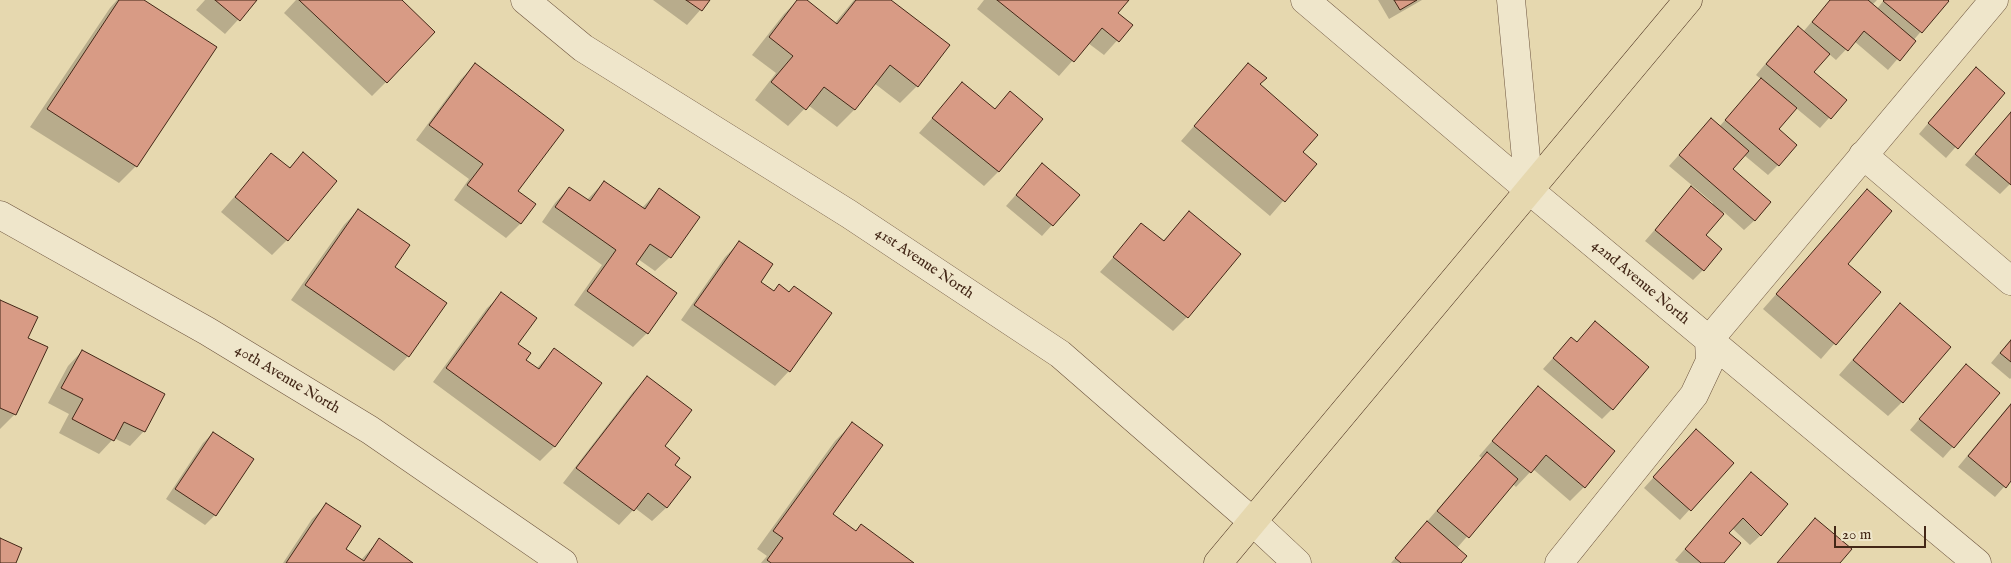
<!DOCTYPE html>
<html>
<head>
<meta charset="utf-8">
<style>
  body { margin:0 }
  #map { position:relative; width:2011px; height:563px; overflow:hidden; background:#e6d8af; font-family:"IM FELL English",serif }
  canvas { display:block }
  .scale { position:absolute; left:1834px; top:526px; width:92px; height:22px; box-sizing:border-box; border:2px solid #432717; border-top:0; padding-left:6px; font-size:15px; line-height:18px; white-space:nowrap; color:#432717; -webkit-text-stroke:4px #efe6cb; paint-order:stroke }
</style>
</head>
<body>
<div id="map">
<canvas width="2011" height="563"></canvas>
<div class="scale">20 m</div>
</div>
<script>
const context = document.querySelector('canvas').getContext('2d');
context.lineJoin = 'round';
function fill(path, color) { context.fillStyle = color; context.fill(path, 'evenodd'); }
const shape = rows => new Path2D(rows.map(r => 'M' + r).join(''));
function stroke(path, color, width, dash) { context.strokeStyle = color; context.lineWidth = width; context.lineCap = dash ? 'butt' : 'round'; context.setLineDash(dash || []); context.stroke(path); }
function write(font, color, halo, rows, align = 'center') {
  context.font = font + ' "IM FELL English",serif'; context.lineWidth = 4; context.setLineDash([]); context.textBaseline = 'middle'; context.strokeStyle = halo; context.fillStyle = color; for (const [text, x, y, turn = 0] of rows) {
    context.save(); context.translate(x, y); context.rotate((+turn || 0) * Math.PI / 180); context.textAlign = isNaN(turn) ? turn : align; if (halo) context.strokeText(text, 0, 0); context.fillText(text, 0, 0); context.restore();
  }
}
const shadow = shape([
  [117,0,141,0,136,166,119,183,30,127,110,8],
  [205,0,256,0,225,34,196,10],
  [296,0,400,0,386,82,372,96,284,13],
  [653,0,709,0,687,25],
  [798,0,805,0,835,23,854,0,889,0,917,86,900,103,874,83,854,110,837,127,808,105,788,126,755,100,776,73,752,55,784,14],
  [984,0,1128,0,1116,13,1131,25,1104,55,1088,43,1059,76,977,9],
  [1378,0,1422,0,1389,19],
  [1830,0,1877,0,1872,5,1877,9,1884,0,1947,1,1888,70,1854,41,1836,60,1829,54,1812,72,1845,100,1820,128,1796,108,1777,129,1778,165,1768,175,1744,155,1731,169,1755,220,1744,230,1724,212,1704,235,1703,270,1693,280,1645,241,1691,188,1712,205,1713,203,1669,166,1711,119,1719,127,1761,79,1756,75,1787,38,1798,28,1803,32],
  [1248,64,1259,85,1301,153,1315,164,1270,216,1181,141],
  [475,65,516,191,534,204,520,224,506,238,454,200,469,179,416,140,461,79],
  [1966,79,2003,93,1946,158,1919,134],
  [962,84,994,110,1010,93,1041,119,998,172,984,186,919,133],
  [2011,112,2011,183,2000,194,1965,165],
  [303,154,335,181,287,240,272,255,221,212,271,155,288,169],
  [1042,165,1052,225,1042,236,1006,206],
  [604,182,642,208,659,190,670,257,655,271,638,259,635,264,647,333,633,347,574,305,602,265,542,222,555,203,569,188,587,200],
  [1867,191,1846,264,1879,292,1821,359,1763,309],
  [358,210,393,268,408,356,394,371,291,300,344,225],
  [1189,212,1187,317,1173,331,1100,272,1142,225,1162,242],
  [740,242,759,282,773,292,788,293,789,371,775,386,681,320,725,257],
  [502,294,516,344,524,360,536,369,554,350,601,383,554,447,540,461,433,382,487,308],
  [0,302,26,339,46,348,15,414,0,429],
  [1900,305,1902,402,1888,416,1839,375],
  [1595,323,1612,409,1602,419,1543,369,1571,338,1576,343],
  [2011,339,2011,378,2010,379,1991,363],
  [82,351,144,431,130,446,114,438,99,454,59,433,69,414,48,403,68,366],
  [1956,376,1999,394,1943,458,1910,430],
  [647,378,663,446,673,465,667,507,652,521,635,508,619,525,563,483,633,392],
  [1538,388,1584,487,1570,501,1533,469,1516,487,1513,484,1457,548,1460,563,1391,563,1482,458,1479,456],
  [2011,403,2011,479,1995,497,1958,467],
  [852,424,831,514,855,532,861,525,912,563,761,563,767,556,757,549,835,441],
  [213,433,215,515,205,525,166,499,203,443],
  [1686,441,1732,463,1680,520,1644,488],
  [1751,474,1761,535,1750,545,1732,528,1728,533,1722,563,1679,563,1675,560],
  [326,505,345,549,361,560,379,540,412,563,283,563,312,519]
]);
const building = shape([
  [119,0,144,0,217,47,137,167,47,109,119,0],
  [215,0,257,0,240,21,215,0],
  [299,0,402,0,435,32,387,83,299,0],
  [686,0,710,0,702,11,686,0],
  [797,0,807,0,837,24,856,0,891,0,950,45,918,87,890,65,855,110,824,87,806,110,771,82,793,56,769,37,797,0],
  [997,0,1129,0,1118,13,1133,25,1119,42,1102,28,1074,62,997,0],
  [1394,0,1417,0,1400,10,1394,0],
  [1830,0,1868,0,1916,41,1900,61,1864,31,1848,51,1812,22,1830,0],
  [1884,0,1948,0,1949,1,1922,33,1883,1,1884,0],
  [1798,26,1830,54,1814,72,1847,100,1831,119,1766,64,1798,26],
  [475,63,564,130,518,191,536,204,521,224,467,185,483,164,429,125,475,63],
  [1248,63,1267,78,1260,84,1318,135,1303,152,1317,164,1285,202,1194,126,1248,63],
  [1976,67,2005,93,1958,149,1928,123,1976,67],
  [1761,78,1797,108,1779,129,1797,145,1779,166,1725,120,1761,78],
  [962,82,995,109,1010,91,1043,119,999,172,932,118,962,82],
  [2011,112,2011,185,1975,154,2011,112],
  [1711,118,1749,151,1733,169,1771,202,1755,221,1679,155,1711,118],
  [303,152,337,181,288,241,235,197,271,153,290,168,303,152],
  [1042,163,1080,195,1053,226,1016,195,1042,163],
  [604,181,645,209,659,188,700,217,671,258,650,244,636,264,677,293,648,334,587,291,616,250,555,207,569,187,590,201,604,181],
  [1691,186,1724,214,1706,235,1722,249,1704,271,1655,230,1691,186],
  [1867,189,1892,211,1848,264,1881,292,1836,345,1776,294,1867,189],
  [358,209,410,245,395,267,447,303,409,357,305,285,358,209],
  [1189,211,1241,254,1188,318,1113,257,1141,223,1164,241,1189,211],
  [739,241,773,264,761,282,774,291,779,284,789,292,794,286,832,313,790,372,694,305,739,241],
  [501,292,537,318,518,344,531,353,526,360,539,369,554,348,602,383,555,447,446,368,501,292],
  [0,300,38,317,28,338,48,347,16,415,0,408,0,300],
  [1900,303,1951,347,1903,403,1853,360,1900,303],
  [1595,321,1649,367,1613,410,1553,358,1571,337,1577,342,1595,321],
  [2011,340,2011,362,2000,353,2011,340],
  [82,350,165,394,145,432,124,422,114,441,72,419,83,399,61,388,82,350],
  [1966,364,2000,393,1954,448,1919,419,1966,364],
  [647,376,692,410,665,446,680,458,675,465,691,477,667,508,648,493,634,511,576,468,647,376],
  [1538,386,1615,451,1585,488,1546,455,1531,473,1492,441,1538,386],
  [2011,404,2011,481,2006,488,1968,456,2011,404],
  [852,422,883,445,833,514,856,531,861,524,914,563,771,563,767,560,783,538,773,531,852,422],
  [1696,429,1734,463,1691,511,1653,477,1696,429],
  [213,432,254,459,216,516,175,489,213,432],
  [1487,452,1518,479,1469,538,1437,511,1487,452],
  [1751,472,1788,504,1761,536,1743,518,1729,533,1741,543,1724,563,1701,563,1685,549,1751,472],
  [326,503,361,526,346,549,364,561,379,538,413,563,286,563,326,503],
  [1815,518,1852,549,1840,563,1777,563,1815,518],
  [1427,521,1467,556,1461,563,1401,563,1395,558,1427,521],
  [0,538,22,548,16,563,0,563,0,538]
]);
const minor = shape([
  [525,0,583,48,849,214,1060,354,1252,521,1297,563],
  [1305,0,1529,190,1977,563],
  [1511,0,1529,190],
  [1863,155,2011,281],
  [0,215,207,331,370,430,563,563],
  [1559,563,1694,395,1710,361,1709,340,1994,0]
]);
const major = shape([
  [1218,563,1688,0]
]);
const streetNames = [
  ["41st Avenue North",924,264,34],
  ["42nd Avenue North",1640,283,40],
  ["40th Avenue North",287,380,31]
];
fill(shadow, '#0003');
fill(building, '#d89b85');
stroke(building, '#432717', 1);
stroke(minor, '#6c533d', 29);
stroke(major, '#432717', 29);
stroke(minor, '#efe6cb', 28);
stroke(major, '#e6d8af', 28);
write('15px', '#432717', '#efe6cb', streetNames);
</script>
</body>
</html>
